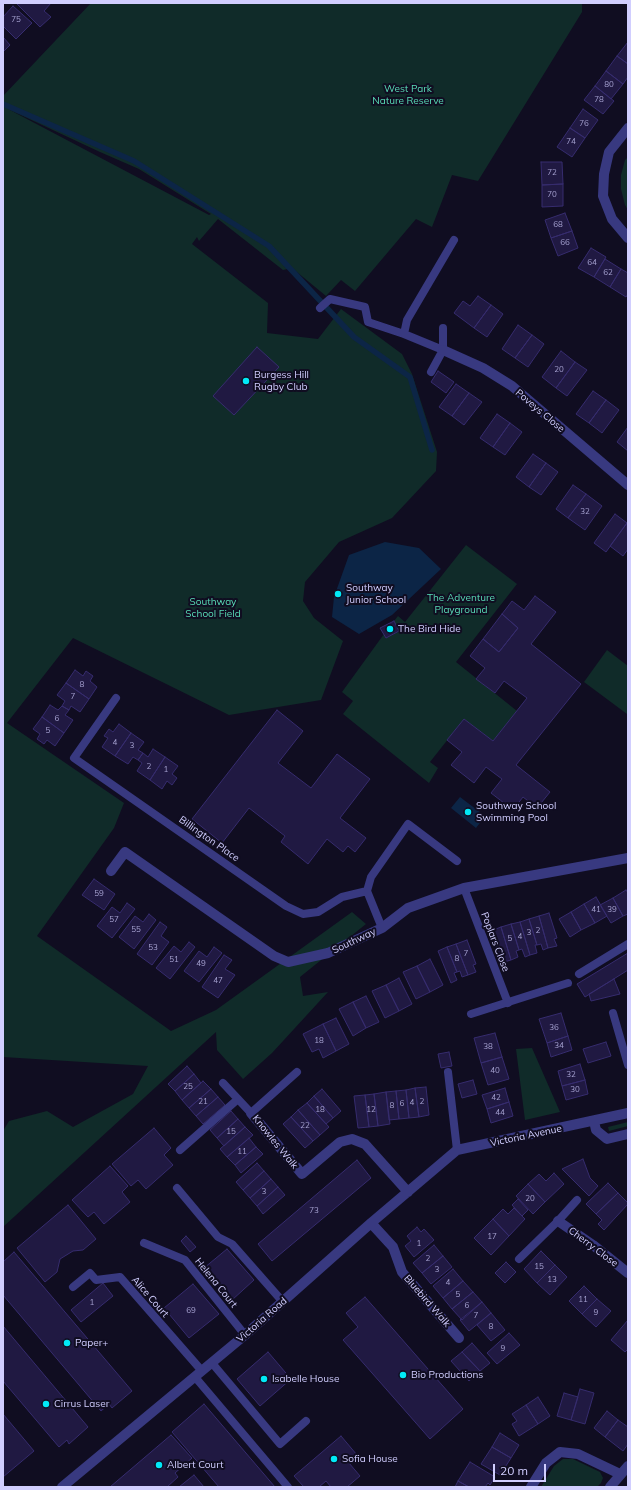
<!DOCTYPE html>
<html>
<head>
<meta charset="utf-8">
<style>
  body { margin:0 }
  #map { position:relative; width:631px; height:1490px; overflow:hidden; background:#100d21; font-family:Mulish,sans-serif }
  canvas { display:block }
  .frame { position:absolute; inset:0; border:4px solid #d1ceff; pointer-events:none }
  .scale { position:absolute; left:493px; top:1464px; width:53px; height:18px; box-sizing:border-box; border:2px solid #d1ceff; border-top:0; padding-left:5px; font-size:12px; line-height:14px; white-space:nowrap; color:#d1ceff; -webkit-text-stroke:3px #100d21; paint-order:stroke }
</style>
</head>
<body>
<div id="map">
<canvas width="631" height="1490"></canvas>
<div class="frame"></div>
<div class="scale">20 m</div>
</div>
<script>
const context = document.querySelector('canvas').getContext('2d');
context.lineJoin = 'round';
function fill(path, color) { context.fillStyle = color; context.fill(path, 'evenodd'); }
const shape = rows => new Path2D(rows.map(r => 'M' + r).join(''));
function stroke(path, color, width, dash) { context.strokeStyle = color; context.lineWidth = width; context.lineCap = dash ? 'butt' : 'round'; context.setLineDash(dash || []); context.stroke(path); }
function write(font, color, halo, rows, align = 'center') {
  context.font = font + ' Mulish,sans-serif'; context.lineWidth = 4; context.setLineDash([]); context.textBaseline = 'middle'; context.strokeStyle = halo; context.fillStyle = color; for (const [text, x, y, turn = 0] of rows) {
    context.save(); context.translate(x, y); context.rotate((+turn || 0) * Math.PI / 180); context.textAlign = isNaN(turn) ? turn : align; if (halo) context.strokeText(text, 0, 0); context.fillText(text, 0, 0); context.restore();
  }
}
const green = shape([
  [91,3,582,3,582,12,478,181,452,175,432,227,416,219,355,291,341,280,326,296,292,268,283,270,218,219,199,241,197,237,192,244,268,303,267,333,318,339,341,309,402,354,412,374,437,452,436,471,392,518,339,542,305,582,303,601,314,618,343,641,321,700,229,715,73,638,7,723,124,803,114,828,37,936,171,1031,216,1010,352,912,366,924,300,977,303,996,328,992,272,1053,243,1079,217,1050,216,1032,3,1227,3,1131,9,1121,47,1111,73,1127,133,1094,148,1066,3,1057,3,96],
  [8,109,100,152,139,169,211,214,209,215],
  [628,157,628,210,625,205,621,189,621,175,625,160],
  [466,545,517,584,456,662,517,711,493,741,464,719,430,762,438,768,429,783,343,714,353,701,342,692,384,634,386,638,399,631,394,621,398,616,405,622],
  [607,650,628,666,627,714,584,682],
  [532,1048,560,1112,525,1120,516,1049],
  [628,1122,628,1126,609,1131,608,1127],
  [563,1459,573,1459,600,1472,603,1478,601,1483,597,1487,541,1487,554,1466]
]);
const water = shape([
  [385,542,419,548,441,569,392,615,359,634,332,617,334,597,349,555],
  [460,797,485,816,476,828,451,808]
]);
const stream = shape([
  [3,104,134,161,269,246,354,337,410,377,432,450]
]);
const building = shape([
  [16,3,51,3,44,11,51,17,40,27,16,3],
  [13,6,32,23,16,39,3,26,3,17,13,6],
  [3,37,10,45,3,52,3,37],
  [628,42,628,64,617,56,628,42],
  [617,56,628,64,628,77,623,84,606,71,617,56],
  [606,71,623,84,611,99,595,86,606,71],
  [595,86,614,101,603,114,584,100,595,86],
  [583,109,598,120,585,138,570,128,583,109],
  [570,128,585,138,572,157,557,147,570,128],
  [541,162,562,162,563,184,542,185,541,162],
  [563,184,563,206,542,207,542,185,563,184],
  [565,213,572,231,551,238,545,220,565,213],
  [572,231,578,248,558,256,551,238,572,231],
  [591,248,606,257,594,277,578,268,591,248],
  [605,259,621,269,610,287,594,277,605,259],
  [621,269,628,273,628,294,626,297,610,287,621,269],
  [478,296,491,305,474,328,454,313,463,301,470,306,478,296],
  [491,305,503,314,487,337,474,328,491,305],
  [518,325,532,335,515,358,502,349,518,325],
  [532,335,544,344,528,367,515,358,532,335],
  [257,347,279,367,234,415,213,396,257,347],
  [561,351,575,362,556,388,542,377,561,351],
  [575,362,587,370,567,396,556,388,575,362],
  [438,371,454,382,446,393,431,382,438,371],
  [456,384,469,393,452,416,439,407,456,384],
  [593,391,606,400,589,423,576,414,593,391],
  [469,393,482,402,464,425,452,416,469,393],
  [606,400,619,410,602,433,589,423,606,400],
  [497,414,510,423,493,447,480,438,497,414],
  [510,423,522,432,505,455,493,447,510,423],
  [628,427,628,451,617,442,628,427],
  [533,454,546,463,529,487,516,477,533,454],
  [546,463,558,472,541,495,529,487,546,463],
  [573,485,586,494,568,518,556,509,573,485],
  [586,494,602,506,585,530,568,518,586,494],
  [615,514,627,523,606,552,594,543,615,514],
  [627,523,628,549,623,556,610,546,627,523],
  [535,596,556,612,531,644,581,684,516,765,550,792,537,808,523,797,513,810,491,793,502,779,486,767,474,783,451,765,462,752,447,740,464,719,493,741,527,698,504,681,495,693,476,679,485,668,470,656,483,639,499,652,518,628,502,614,512,601,524,610,535,596],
  [502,614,518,628,499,652,483,639,502,614],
  [394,621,399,631,386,638,380,628,394,621],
  [75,670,83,676,86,671,93,676,90,681,97,687,89,699,66,683,75,670],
  [66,683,89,699,80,712,71,706,69,710,62,706,65,701,57,695,66,683],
  [50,705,58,710,62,706,69,710,65,715,73,720,64,733,42,717,50,705],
  [277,710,303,731,278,763,311,788,337,754,370,779,340,818,366,838,355,852,348,846,343,852,327,839,308,864,281,842,285,836,249,808,222,843,192,819,277,710],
  [42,717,64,733,55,746,47,740,44,744,37,739,40,734,33,729,42,717],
  [119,724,131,733,115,756,102,747,108,738,104,736,109,729,113,732,119,724],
  [131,733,144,742,138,750,143,753,138,760,133,757,128,764,115,756,131,733],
  [153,749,165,757,150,780,137,771,142,763,138,760,143,753,148,757,153,749],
  [165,757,178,766,172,774,177,778,172,785,167,781,162,789,150,780,165,757],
  [94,879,115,894,104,910,82,895,94,879],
  [626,890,628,893,628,914,623,916,613,898,626,890],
  [596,897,607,916,595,923,584,904,596,897],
  [613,898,623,916,611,923,600,905,613,898],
  [127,903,135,909,112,938,97,926,112,907,120,913,127,903],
  [584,904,595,923,581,930,571,912,584,904],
  [571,912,581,930,570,937,559,919,571,912],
  [549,913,557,938,554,939,557,946,548,948,539,916,549,913],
  [149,914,156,920,134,949,119,937,135,916,143,922,149,914],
  [539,916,548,948,543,950,541,944,537,945,529,919,539,916],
  [529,919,537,945,535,945,537,953,530,955,520,922,529,919],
  [160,922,167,927,161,936,169,942,152,965,137,954,160,922],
  [520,922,530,955,525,957,522,949,519,950,511,924,520,922],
  [511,924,519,950,516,951,518,957,511,960,501,927,511,924],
  [501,927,511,960,504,962,502,955,499,956,491,931,501,927],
  [467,940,476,964,473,965,476,972,468,975,456,944,467,940],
  [189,942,195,947,170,979,156,968,174,946,181,952,189,942],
  [456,944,468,975,462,977,460,971,457,972,447,947,456,944],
  [214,947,222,953,199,982,184,971,199,951,207,957,214,947],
  [447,947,457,972,454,973,457,980,451,983,438,951,447,947],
  [628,953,628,970,585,997,577,984,628,953],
  [224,955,232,960,225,969,235,975,218,998,202,987,224,955],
  [430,959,443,985,430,992,417,966,430,959],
  [417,966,430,992,416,999,403,972,417,966],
  [399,978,412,1004,399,1011,386,985,399,978],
  [614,979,620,994,591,1001,589,994,614,979],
  [386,985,399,1011,385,1018,372,991,386,985],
  [366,996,379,1022,366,1028,353,1002,366,996],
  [353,1002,366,1028,353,1036,339,1009,353,1002],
  [561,1013,568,1036,547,1043,539,1019,561,1013],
  [336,1018,349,1044,336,1051,323,1024,336,1018],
  [323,1024,336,1051,323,1058,319,1049,312,1052,303,1034,323,1024],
  [495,1033,502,1057,481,1063,474,1038,495,1033],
  [568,1036,572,1050,551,1057,547,1043,568,1036],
  [606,1042,611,1056,588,1063,583,1049,606,1042],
  [449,1052,452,1066,441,1068,438,1054,449,1052],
  [502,1057,509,1079,488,1085,481,1063,502,1057],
  [580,1064,585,1080,562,1086,558,1071,580,1064],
  [187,1066,194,1074,175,1091,168,1084,187,1066],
  [194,1074,201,1083,182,1100,175,1091,194,1074],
  [473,1080,477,1094,462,1098,458,1084,473,1080],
  [585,1080,588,1094,566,1100,562,1086,585,1080],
  [203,1081,211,1089,189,1108,182,1100,203,1081],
  [426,1087,429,1115,419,1117,415,1088,426,1087],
  [415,1088,419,1117,409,1118,406,1090,415,1088],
  [505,1088,509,1102,487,1109,482,1095,505,1088],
  [211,1089,218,1097,196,1116,189,1108,211,1089],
  [322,1089,341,1111,333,1118,314,1096,322,1089],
  [406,1090,409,1118,399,1119,396,1091,406,1090],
  [396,1091,399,1119,389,1120,386,1092,396,1091],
  [386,1092,390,1124,378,1126,374,1094,386,1092],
  [374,1094,378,1126,369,1127,365,1095,374,1094],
  [365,1095,369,1127,358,1128,354,1096,365,1095],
  [314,1096,333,1118,326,1124,307,1103,314,1096],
  [218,1097,225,1105,203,1124,196,1116,218,1097],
  [509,1102,513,1116,491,1123,487,1109,509,1102],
  [307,1103,329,1127,320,1135,298,1110,307,1103],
  [298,1110,320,1135,313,1141,291,1117,298,1110],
  [231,1111,238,1119,217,1138,210,1130,231,1111],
  [291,1117,313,1141,305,1148,283,1124,291,1117],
  [238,1119,245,1127,224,1146,217,1138,238,1119],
  [245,1127,253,1135,227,1157,220,1149,245,1127],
  [154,1128,171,1148,164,1155,173,1165,146,1189,138,1180,131,1186,112,1164,154,1128],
  [249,1138,256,1147,235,1165,227,1157,249,1138],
  [256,1147,263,1154,241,1173,235,1165,256,1147],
  [583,1159,590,1178,598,1186,589,1196,562,1169,583,1159],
  [357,1160,371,1178,272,1261,258,1244,357,1160],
  [257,1163,264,1171,243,1190,236,1182,257,1163],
  [110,1166,128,1186,122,1192,130,1202,104,1224,94,1212,88,1217,72,1200,110,1166],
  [264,1171,271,1179,250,1198,243,1190,264,1171],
  [554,1173,564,1184,545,1202,528,1184,539,1174,546,1181,554,1173],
  [271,1179,278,1187,257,1206,250,1198,271,1179],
  [608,1183,618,1193,596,1214,586,1204,608,1183],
  [528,1184,545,1202,533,1214,516,1196,528,1184],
  [278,1187,285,1195,263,1214,257,1206,278,1187],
  [618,1193,628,1203,628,1204,604,1230,598,1224,602,1220,596,1214,618,1193],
  [518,1199,528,1210,522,1216,512,1205,518,1199],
  [68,1205,96,1239,83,1250,73,1251,60,1259,57,1272,45,1282,17,1248,68,1205],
  [514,1208,525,1219,509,1236,493,1219,503,1209,508,1214,514,1208],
  [493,1219,509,1236,491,1255,474,1238,493,1219],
  [417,1227,421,1232,424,1229,434,1240,414,1257,405,1246,411,1241,407,1236,417,1227],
  [186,1236,196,1247,190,1252,181,1241,186,1236],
  [434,1245,443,1256,422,1273,413,1263,434,1245],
  [227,1249,254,1280,232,1300,204,1268,227,1249],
  [541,1251,555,1265,537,1283,524,1269,541,1251],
  [14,1252,132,1391,112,1408,109,1404,101,1411,3,1295,3,1262,14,1252],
  [443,1256,452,1267,431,1284,422,1273,443,1256],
  [506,1262,516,1272,505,1283,495,1273,506,1262],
  [555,1265,567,1277,550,1295,537,1283,555,1265],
  [453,1269,463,1281,443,1298,433,1286,453,1269],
  [463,1281,473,1292,452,1309,443,1298,463,1281],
  [103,1283,113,1296,81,1322,71,1310,103,1283],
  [193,1284,219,1314,189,1338,164,1308,193,1284],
  [584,1286,597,1299,582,1314,569,1301,584,1286],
  [473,1292,482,1302,462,1320,452,1309,473,1292],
  [365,1297,463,1409,430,1439,343,1340,358,1327,346,1313,365,1297],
  [597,1299,611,1311,596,1327,582,1314,597,1299],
  [482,1302,491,1313,469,1331,460,1320,482,1302],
  [491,1313,505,1330,491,1341,477,1325,491,1313],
  [628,1320,628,1349,625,1352,611,1340,628,1320],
  [3,1326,88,1427,69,1444,67,1440,59,1447,3,1381,3,1326],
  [509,1333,520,1345,497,1364,487,1353,509,1333],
  [472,1343,490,1363,480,1371,462,1352,472,1343],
  [268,1352,291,1379,260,1406,237,1379,268,1352],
  [462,1352,480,1371,469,1381,451,1361,462,1352],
  [580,1389,594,1393,585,1424,571,1420,580,1389],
  [564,1393,578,1397,571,1420,557,1416,564,1393],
  [538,1397,550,1416,538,1424,526,1405,538,1397],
  [204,1404,275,1487,219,1487,172,1432,204,1404],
  [526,1405,538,1424,519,1436,512,1424,517,1421,512,1414,526,1405],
  [607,1411,618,1420,605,1437,594,1428,607,1411],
  [3,1414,34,1451,3,1477,3,1414],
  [618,1420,628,1427,628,1444,623,1451,605,1437,618,1420],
  [500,1433,519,1445,511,1458,492,1447,500,1433],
  [171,1435,192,1458,175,1473,178,1477,167,1487,110,1487,171,1435],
  [341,1436,357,1455,349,1463,360,1476,347,1487,331,1487,326,1481,319,1487,304,1487,294,1476,341,1436],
  [492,1447,511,1458,500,1475,481,1464,492,1447],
  [470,1462,495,1477,490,1485,488,1483,485,1487,469,1487,458,1481,470,1462],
  [194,1475,204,1487,179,1487,194,1475],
  [458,1481,469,1487,455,1487,458,1481]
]);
const lane = shape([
  [320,308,330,299,365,307,368,322,404,334,443,350],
  [404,334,407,320,454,240],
  [431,372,443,350,443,328],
  [116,698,74,758,286,906,303,914,318,912,342,897,367,891,382,928],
  [464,888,508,1003],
  [367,891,371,877,408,824,457,861],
  [579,974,628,944],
  [613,1013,628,1065],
  [471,1014,568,983],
  [448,1072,457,1150],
  [223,1083,251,1113,297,1072],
  [180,1150,238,1099],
  [177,1188,218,1237,232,1244,283,1302],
  [144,1243,185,1260,245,1335],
  [519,1259,558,1221,577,1200],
  [73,1287,90,1273,96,1280,120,1277,202,1371],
  [212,1363,280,1444,306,1421],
  [195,1377,288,1487]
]);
const street = shape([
  [628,128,609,152,604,174,603,196,612,219,628,238],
  [443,350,483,368,512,386,628,485],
  [111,871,125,852,274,956,288,962,328,953,382,928,408,908,464,888,628,858],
  [251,1113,302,1174,340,1142,352,1139,365,1144,408,1192],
  [594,1121,596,1130,607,1139,628,1134],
  [558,1221,593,1245,628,1273],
  [371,1223,393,1247,402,1272,459,1338],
  [62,1487,245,1335,371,1223,457,1150,628,1113],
  [531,1487,546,1463,560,1452,578,1454,620,1474],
  [610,1487,628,1466]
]);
const markers = [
  [246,381,4,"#01e9f7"],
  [338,594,4,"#01e9f7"],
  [390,629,4,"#01e9f7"],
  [468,812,4,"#01e9f7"],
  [67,1343,4,"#01e9f7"],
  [403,1375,4,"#01e9f7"],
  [264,1379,4,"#01e9f7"],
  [46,1404,4,"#01e9f7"],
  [334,1459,4,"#01e9f7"],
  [159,1465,4,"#01e9f7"]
];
const numberNames = [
  ["75",16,20],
  ["80",609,85],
  ["78",599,100],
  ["76",584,124],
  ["74",571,142],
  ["72",552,173],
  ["70",552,195],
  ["68",558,225],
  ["66",565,243],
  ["64",592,263],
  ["62",608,273],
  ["20",559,370],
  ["32",585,512],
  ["8",82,685],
  ["7",73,697],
  ["6",57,719],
  ["5",48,731],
  ["4",115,743],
  ["3",132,746],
  ["2",149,767],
  ["1",166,770],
  ["59",99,894],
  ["41",596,910],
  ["39",612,910],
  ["57",114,920],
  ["55",136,930],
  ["2",538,931],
  ["3",529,933],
  ["4",520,937],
  ["5",510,939],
  ["53",153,948],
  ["7",466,954],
  ["8",457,959],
  ["51",174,960],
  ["49",201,964],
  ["47",218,981],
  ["36",554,1028],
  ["18",319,1041],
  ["34",559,1046],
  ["38",488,1047],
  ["40",495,1071],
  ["32",571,1075],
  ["25",188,1087],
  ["30",575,1090],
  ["42",496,1098],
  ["21",203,1102],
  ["2",422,1102],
  ["4",412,1103],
  ["6",402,1104],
  ["8",392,1106],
  ["18",320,1110],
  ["12",371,1110],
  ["44",500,1113],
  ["22",305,1126],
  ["15",231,1132],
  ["11",242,1152],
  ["3",264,1192],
  ["20",530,1199],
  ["73",314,1211],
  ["17",492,1237],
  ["1",419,1244],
  ["2",428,1259],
  ["15",539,1267],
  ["3",437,1270],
  ["13",552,1280],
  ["4",448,1283],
  ["5",458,1295],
  ["11",583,1300],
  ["1",92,1303],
  ["6",467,1306],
  ["69",191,1311],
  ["9",596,1313],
  ["7",476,1316],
  ["8",491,1327],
  ["9",503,1349]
];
const parkNames = [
  ["West Park",408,89],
  ["Nature Reserve",408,101],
  ["The Adventure",461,598],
  ["Playground",461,610],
  ["Southway",213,602],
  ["School Field",213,614]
];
const poiNames = [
  ["Burgess Hill",254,375],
  ["Rugby Club",254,387],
  ["Southway",346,588],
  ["Junior School",346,600],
  ["The Bird Hide",398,629],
  ["Southway School",476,806],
  ["Swimming Pool",476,818],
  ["Paper+",75,1343],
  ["Bio Productions",411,1375],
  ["Isabelle House",272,1379],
  ["Cirrus Laser",54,1404],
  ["Sofia House",342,1459],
  ["Albert Court",167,1465]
];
const streetNames = [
  ["Poveys Close",540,411,40],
  ["Billington Place",209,839,35],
  ["Southway",354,941,-25],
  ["Poplars Close",495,942,69],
  ["Victoria Avenue",526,1136,-12],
  ["Knowles Walk",275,1142,51],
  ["Cherry Close",593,1247,37],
  ["Helena Court",216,1283,51],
  ["Alice Court",150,1297,49],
  ["Bluebird Walk",427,1301,49],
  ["Victoria Road",262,1320,-41]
];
fill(green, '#102b29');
fill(water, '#0c2546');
stroke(stream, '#0c2546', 5.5);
fill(building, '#201942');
stroke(building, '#362c6e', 1);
stroke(lane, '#383980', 8);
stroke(street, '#383980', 10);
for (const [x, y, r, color] of markers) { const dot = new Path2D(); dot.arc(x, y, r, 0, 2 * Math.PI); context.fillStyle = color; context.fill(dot); stroke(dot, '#100d21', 1.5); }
write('8px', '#a5a1d0', null, numberNames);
write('10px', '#5adeb8', '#100d21', parkNames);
write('10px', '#d1ceff', '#100d21', poiNames, 'left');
write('10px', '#d1ceff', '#100d21', streetNames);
</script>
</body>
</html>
